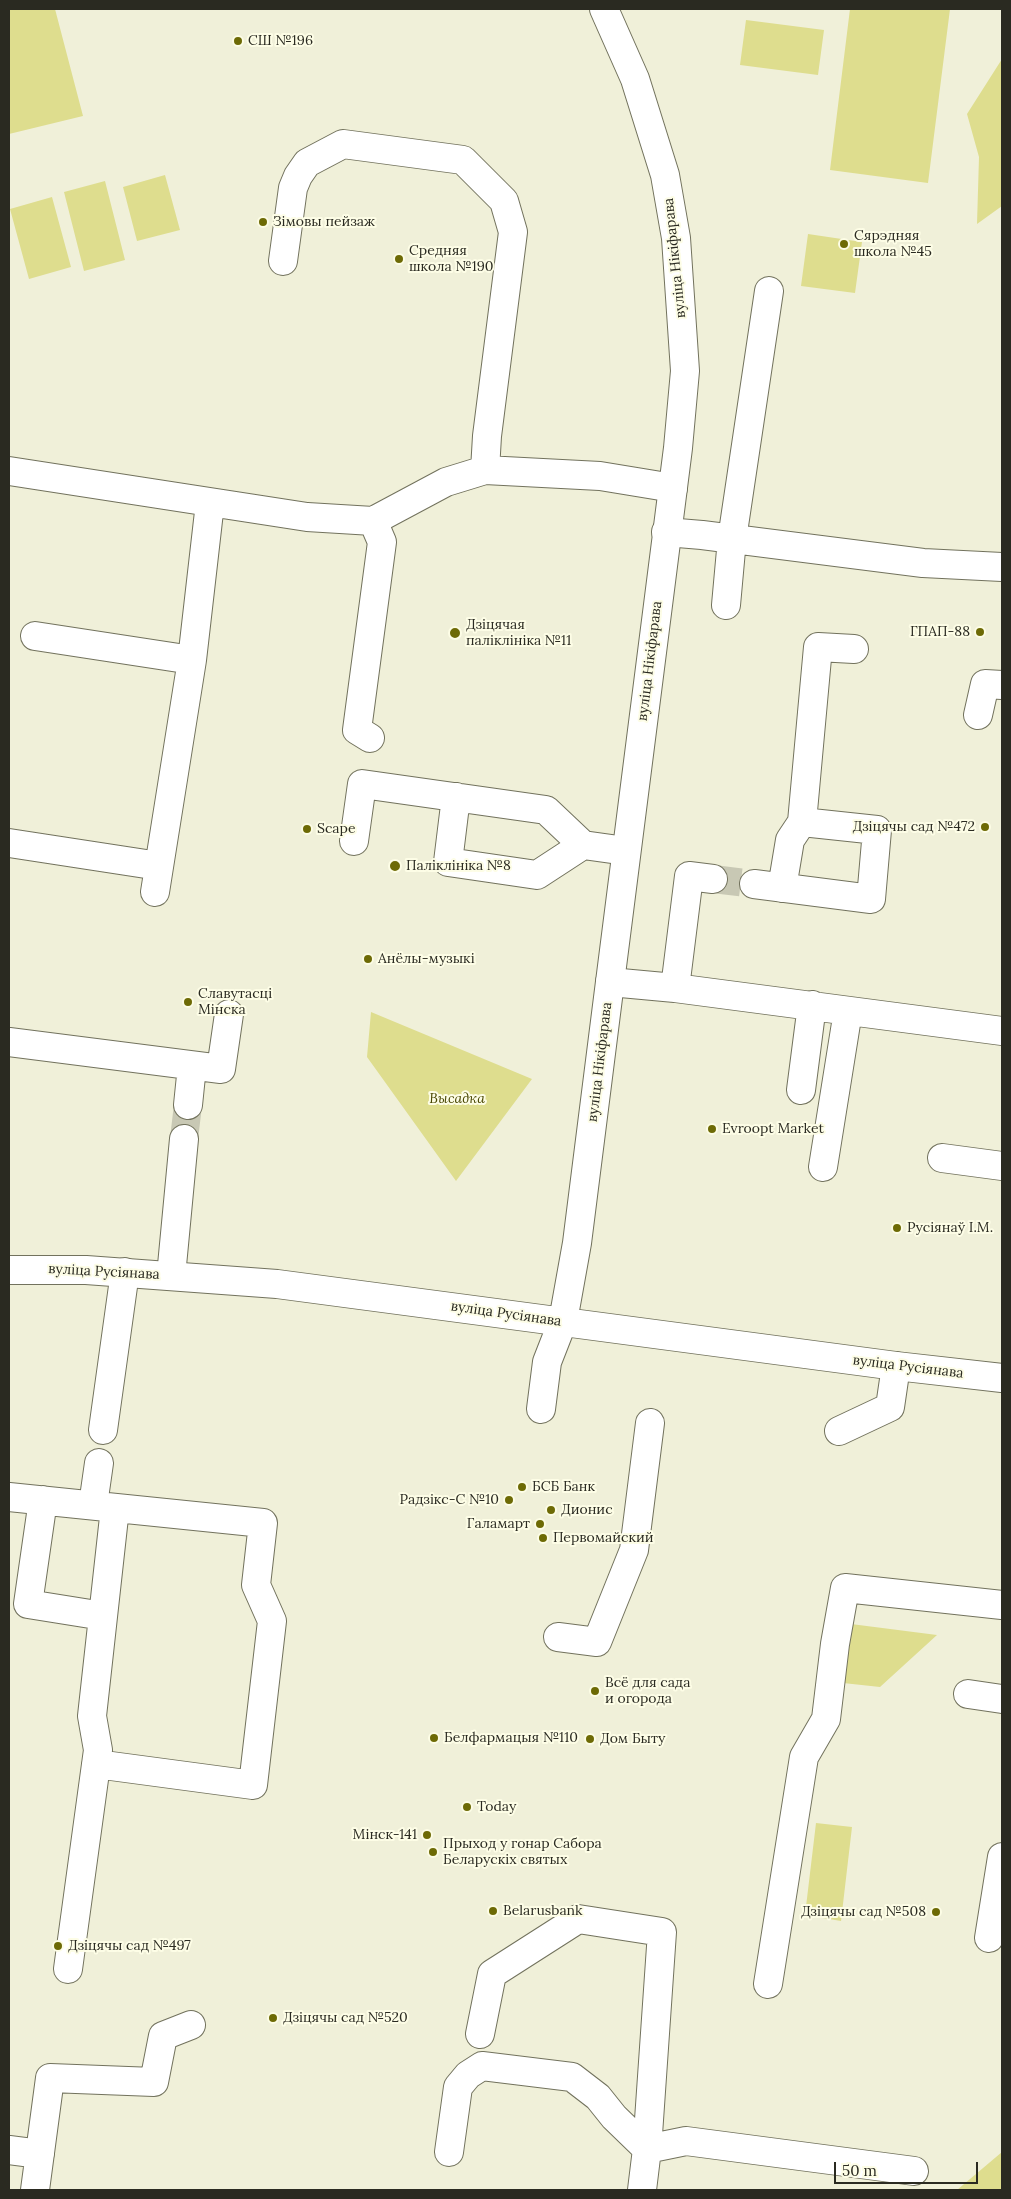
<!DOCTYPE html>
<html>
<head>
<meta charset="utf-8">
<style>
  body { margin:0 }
  #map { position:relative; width:1011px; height:2199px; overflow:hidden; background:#f0f0d9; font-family:Lora,serif }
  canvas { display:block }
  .frame { position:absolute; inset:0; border:10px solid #2a2a21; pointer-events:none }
  .scale { position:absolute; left:834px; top:2162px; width:144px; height:22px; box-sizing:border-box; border:2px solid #2a2a21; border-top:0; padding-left:6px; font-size:15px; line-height:18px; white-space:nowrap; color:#2a2a21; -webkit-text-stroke:4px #fdfde6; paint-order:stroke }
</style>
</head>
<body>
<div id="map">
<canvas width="1011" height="2199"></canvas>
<div class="frame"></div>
<div class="scale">50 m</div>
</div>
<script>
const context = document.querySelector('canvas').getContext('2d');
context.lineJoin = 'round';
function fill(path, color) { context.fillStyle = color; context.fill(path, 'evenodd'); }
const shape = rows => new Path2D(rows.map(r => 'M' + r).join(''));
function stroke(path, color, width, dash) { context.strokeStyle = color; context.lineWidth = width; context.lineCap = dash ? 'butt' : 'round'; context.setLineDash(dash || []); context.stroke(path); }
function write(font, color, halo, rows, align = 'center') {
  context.font = font + ' Lora,serif'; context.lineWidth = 4; context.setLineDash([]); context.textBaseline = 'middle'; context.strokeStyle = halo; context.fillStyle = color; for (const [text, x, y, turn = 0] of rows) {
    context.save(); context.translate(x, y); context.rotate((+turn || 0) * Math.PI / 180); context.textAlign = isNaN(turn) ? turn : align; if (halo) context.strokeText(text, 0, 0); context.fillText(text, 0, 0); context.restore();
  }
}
const green = shape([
  [9,9,55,9,83,116,9,134],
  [850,9,950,9,928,183,830,170],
  [746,20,824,30,818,75,740,65],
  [1002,59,1002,206,977,224,979,157,967,114],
  [165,175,180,230,137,241,123,187],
  [105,181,125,260,84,271,64,192],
  [52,197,71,267,29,279,10,209],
  [808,234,862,242,855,293,801,286],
  [371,1012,532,1079,456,1181,367,1057],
  [851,1624,937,1635,880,1687,843,1683],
  [816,1823,852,1827,841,1921,805,1915],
  [1002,2152,1002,2190,957,2190]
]);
const minorTunnel = shape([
  [713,879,754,884],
  [184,1139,188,1105]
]);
const minor = shape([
  [283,261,293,188,298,176,307,163,343,144,463,160,504,201,513,232,487,436,485,470],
  [9,471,307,517,373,521,446,482,485,470,600,476,673,488],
  [666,532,702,535,923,563,1002,567],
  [726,605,732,539,769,291],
  [35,636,192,660],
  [978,715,985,684,1002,685],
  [370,738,357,730,382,542,373,521],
  [456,797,448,862,537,875,583,845],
  [354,841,362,784,546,810,583,845,626,851],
  [9,843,159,866],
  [754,884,871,899,877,830,802,822],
  [782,888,790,840,802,822,818,647,854,649],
  [155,892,192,660,210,503],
  [610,982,675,988,1002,1031],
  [675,988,689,876,713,879],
  [9,1042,221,1069,229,1014],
  [801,1090,812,1005],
  [188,1105,192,1066],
  [942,1158,1002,1166],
  [823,1167,848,1011],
  [171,1276,184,1139],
  [541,1409,547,1362,563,1321],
  [103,1430,125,1272],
  [839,1431,890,1407,896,1366],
  [9,1497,263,1523,256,1585,272,1621,253,1785,96,1764],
  [43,1500,28,1604,103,1616],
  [93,1505,99,1463],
  [558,1637,597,1642,634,1550,650,1423],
  [968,1694,1002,1699],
  [989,1938,1002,1857],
  [68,1969,98,1750,92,1716,115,1508],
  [768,1984,804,1757,826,1719,835,1644,845,1588,1002,1605],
  [480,2034,492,1974,578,1919,662,1932,647,2149,686,2141,914,2171],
  [9,2150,40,2154],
  [449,2152,458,2087,468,2075,482,2066,572,2077,598,2097,614,2117,647,2149,642,2190],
  [35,2190,50,2078,154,2082,163,2036,191,2025]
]);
const major = shape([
  [9,1270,86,1270,277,1284,896,1366,1002,1378],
  [563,1321,577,1243,610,982,678,448,685,371,676,238,665,175,635,79,604,9]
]);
const markers = [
  [238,41,5,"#6d6a05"],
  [263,222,5,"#6d6a05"],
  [844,244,5,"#6d6a05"],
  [399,259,5,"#6d6a05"],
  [980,632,5,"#6d6a05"],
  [455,633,6,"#6d6a05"],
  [985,827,5,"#6d6a05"],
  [307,829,5,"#6d6a05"],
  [395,866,6,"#6d6a05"],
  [368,959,5,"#6d6a05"],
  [188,1002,5,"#6d6a05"],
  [712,1129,5,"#6d6a05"],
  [897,1228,5,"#6d6a05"],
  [522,1487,5,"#6d6a05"],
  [509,1500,5,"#6d6a05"],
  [551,1510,5,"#6d6a05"],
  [540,1524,5,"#6d6a05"],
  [543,1538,5,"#6d6a05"],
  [595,1691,5,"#6d6a05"],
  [434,1738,5,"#6d6a05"],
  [590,1739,5,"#6d6a05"],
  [467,1807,5,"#6d6a05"],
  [427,1835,5,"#6d6a05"],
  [433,1852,5,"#6d6a05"],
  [493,1911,5,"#6d6a05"],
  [936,1912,5,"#6d6a05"],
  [58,1946,5,"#6d6a05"],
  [273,2018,5,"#6d6a05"]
];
const poiNames = [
  ["СШ №196",248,41],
  ["Зімовы пейзаж",273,222],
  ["Сярэдняя",854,236],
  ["школа №45",854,252],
  ["Средняя",409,251],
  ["школа №190",409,267],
  ["Дзіцячая",466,625],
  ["паліклініка №11",466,641],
  ["ГПАП-88",970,632,"right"],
  ["Дзіцячы сад №472",975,827,"right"],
  ["Scape",317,829],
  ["Паліклініка №8",406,866],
  ["Анёлы-музыкі",378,959],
  ["Славутасці",198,994],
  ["Мінска",198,1010],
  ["Evroopt Market",722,1129],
  ["Русіянаў І.М.",907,1228],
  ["БСБ Банк",532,1487],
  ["Радзікс-С №10",499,1500,"right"],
  ["Дионис",561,1510],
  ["Галамарт",530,1524,"right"],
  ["Первомайский",553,1538],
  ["Всё для сада",605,1683],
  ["и огорода",605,1699],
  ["Белфармацыя №110",444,1738],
  ["Дом Быту",600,1739],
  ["Today",477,1807],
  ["Мінск-141",417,1835,"right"],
  ["Прыход у гонар Сабора",443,1844],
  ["Беларускіх святых",443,1860],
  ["Belarusbank",503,1911],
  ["Дзіцячы сад №508",926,1912,"right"],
  ["Дзіцячы сад №497",68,1946],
  ["Дзіцячы сад №520",283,2018]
];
const streetNames = [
  ["вуліца Нікіфарава",675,258,-96],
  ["вуліца Нікіфарава",650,661,-83],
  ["вуліца Нікіфарава",600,1062,-83],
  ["вуліца Русіянава",104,1272,3],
  ["вуліца Русіянава",506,1314,8],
  ["вуліца Русіянава",908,1367,7]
];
const parkNames = [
  ["Высадка",457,1099]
];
fill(green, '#dedd8e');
stroke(minorTunnel, '#c8c8b4', 28, [28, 14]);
stroke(minor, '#72725d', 30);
stroke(major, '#72725d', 30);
stroke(minor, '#fff', 28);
stroke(major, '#fff', 28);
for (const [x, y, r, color] of markers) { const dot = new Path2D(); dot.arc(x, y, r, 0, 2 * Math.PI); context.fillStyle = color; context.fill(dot); stroke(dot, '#fdfde6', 2); }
write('14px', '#2a2a21', '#fdfde6', poiNames, 'left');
write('14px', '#2a2a21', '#fdfde6', streetNames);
write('italic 14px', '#484600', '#fdfde6', parkNames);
</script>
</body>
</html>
